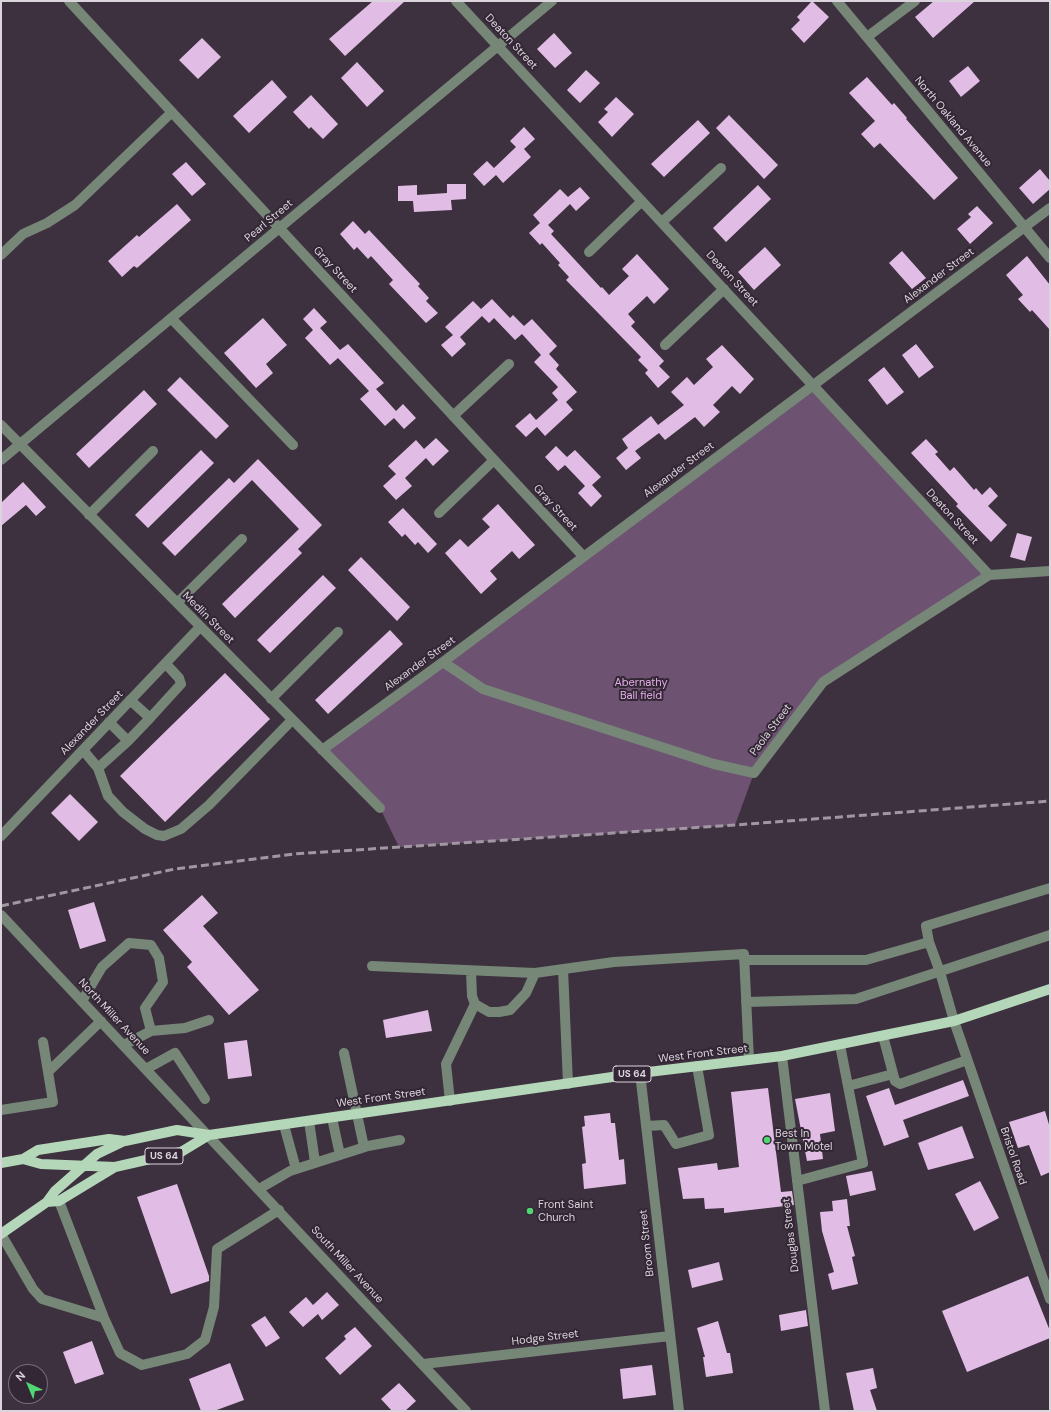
<!DOCTYPE html>
<html>
<head>
<meta charset="utf-8">
<style>
  body { margin:0 }
  #map { position:relative; width:1051px; height:1412px; overflow:hidden; background:#3e313f; font-family:"DM Sans",sans-serif }
  canvas { display:block }
  .frame { position:absolute; inset:0; border:2px solid #dcd4dd; pointer-events:none }
  .north { position:absolute; left:8px; top:1364px; width:40px; height:40px; box-sizing:border-box; background:#332735; border:1px solid #776c78; border-radius:50%; rotate:316deg; font-size:11px; font-weight:700; line-height:16px; text-align:center; color:#dcd4dd }
  .north::after { content:''; display:block; margin:auto; width:14px; height:18px; background:#51d674; clip-path:polygon(50% 0,100% 100%,50% 72%,0 100%) }
</style>
</head>
<body>
<div id="map">
<canvas width="1051" height="1412"></canvas>
<div class="frame"></div>
<div class="north">N</div>
</div>
<script>
const context = document.querySelector('canvas').getContext('2d');
context.lineJoin = 'round';
function fill(path, color) { context.fillStyle = color; context.fill(path, 'evenodd'); }
const shape = rows => new Path2D(rows.map(r => 'M' + r).join(''));
function stroke(path, color, width, dash) { context.strokeStyle = color; context.lineWidth = width; context.lineCap = dash ? 'butt' : 'round'; context.setLineDash(dash || []); context.stroke(path); }
function write(font, color, halo, rows, align = 'center') {
  context.font = font + ' "DM Sans",sans-serif'; context.lineWidth = 4; context.setLineDash([]); context.textBaseline = 'middle'; context.strokeStyle = halo; context.fillStyle = color; for (const [text, x, y, turn = 0] of rows) {
    context.save(); context.translate(x, y); context.rotate((+turn || 0) * Math.PI / 180); context.textAlign = isNaN(turn) ? turn : align; if (halo) context.strokeText(text, 0, 0); context.fillText(text, 0, 0); context.restore();
  }
}
const green = shape([
  [813,384,989,575,823,682,754,773,735,825,399,847,380,808,322,750]
]);
const building = shape([
  [373,1,405,1,345,56,329,39],
  [812,1,829,17,804,43,791,29,800,20,797,17],
  [934,1,975,1,933,38,915,17],
  [554,33,572,53,555,68,537,49],
  [202,38,221,57,198,79,179,60],
  [357,62,384,91,367,107,341,78],
  [968,66,980,81,961,97,949,81],
  [586,70,600,83,580,103,567,90],
  [867,77,892,105,894,103,907,118,906,119,958,178,934,200,880,143,874,148,861,134,875,121,849,93],
  [272,80,287,97,249,133,233,116],
  [311,95,338,124,323,139,311,127,309,129,293,112],
  [616,97,634,114,612,137,598,122,608,112,604,109],
  [729,115,778,165,764,179,716,128],
  [698,120,710,133,664,177,651,164],
  [524,127,535,139,524,149,531,157,503,183,496,175,484,186,473,174,487,161,494,168,516,147,510,141],
  [186,162,206,184,192,196,172,174],
  [1040,169,1050,181,1050,189,1033,204,1019,188],
  [447,184,466,184,466,199,451,200,452,210,414,212,413,201,398,201,398,186,417,185,417,195,447,193],
  [758,185,771,199,726,242,713,228],
  [580,187,590,198,576,211,570,204,548,225,554,231,551,234,601,288,602,287,609,295,629,276,622,269,637,254,669,289,654,304,647,296,628,314,635,322,631,326,664,361,659,366,670,377,658,388,645,373,648,370,638,360,641,357,566,280,569,277,558,265,560,263,542,243,540,245,529,233,540,223,533,215,560,189,568,197],
  [177,204,191,220,137,268,134,266,122,277,108,261,137,235,139,237],
  [977,206,993,223,970,244,957,229,971,217,968,214],
  [353,221,365,234,369,230,420,284,418,286,429,298,426,301,438,313,426,323,389,284,393,280,371,256,368,259,357,247,354,250,340,234],
  [765,247,781,265,754,290,738,272],
  [902,251,926,278,912,289,889,263],
  [1027,256,1050,285,1050,330,1032,310,1030,312,1018,299,1023,295,1006,275],
  [492,299,510,318,513,315,524,326,532,319,557,346,549,354,559,365,556,369,577,392,566,402,573,410,545,436,537,427,526,437,515,426,530,413,536,420,558,400,552,393,558,387,534,362,541,355,522,334,515,340,494,318,489,323,482,316,460,337,466,344,452,357,441,345,453,335,445,327,473,301,481,309],
  [314,308,327,322,320,328,340,350,348,344,384,383,376,389,396,411,403,404,416,418,404,429,394,418,385,426,360,399,369,391,338,358,330,365,305,338,313,330,303,319],
  [263,318,287,345,266,364,273,373,256,388,224,353],
  [916,344,934,367,919,378,902,355],
  [722,345,754,379,740,394,732,386,713,405,720,412,704,427,695,417,665,440,659,433,635,451,641,458,626,470,616,458,628,448,622,439,651,416,658,425,684,405,671,392,687,377,694,385,713,367,706,359],
  [884,367,904,392,887,405,868,380],
  [180,377,229,426,216,439,167,390],
  [144,390,157,404,89,468,76,454],
  [436,438,449,451,433,466,426,458,405,478,412,486,396,500,383,486,396,474,388,466,416,440,424,449],
  [926,439,938,452,935,454,950,471,954,467,974,490,976,488,982,495,990,487,998,496,988,506,1007,525,991,542,956,506,958,504,911,453],
  [556,446,567,457,575,450,601,477,592,485,602,496,591,507,578,493,585,486,565,465,558,471,545,457],
  [201,450,214,463,148,528,135,515],
  [258,459,322,525,298,549,302,553,235,618,222,604,299,529,252,480,175,556,162,543,229,478,234,483],
  [23,482,46,507,36,516,26,505,1,526,1,503],
  [498,504,535,545,519,559,512,551,490,571,497,579,481,594,445,553,460,539,468,547,490,527,482,519],
  [403,508,437,544,428,553,418,542,415,545,405,534,402,537,388,522],
  [1017,533,1032,537,1025,561,1010,557],
  [361,557,410,607,397,621,348,570],
  [323,575,336,588,270,653,257,640],
  [390,630,403,644,328,714,315,700],
  [225,673,270,719,165,822,120,776],
  [70,794,98,822,79,841,51,813],
  [202,895,218,913,203,926,259,990,229,1015,187,967,192,962,163,930],
  [94,902,106,941,80,949,68,910],
  [428,1010,432,1031,386,1038,383,1020],
  [247,1040,252,1076,228,1079,224,1043],
  [963,1080,969,1096,903,1120,909,1137,884,1146,866,1096,889,1088,895,1105],
  [768,1088,781,1192,792,1191,794,1205,724,1213,724,1208,705,1209,704,1198,683,1199,678,1168,717,1163,718,1170,739,1167,731,1092],
  [830,1093,835,1131,820,1134,823,1159,807,1161,795,1099],
  [1045,1111,1050,1128,1050,1172,1041,1176,1029,1145,1018,1148,1009,1122],
  [610,1113,611,1123,615,1123,619,1160,624,1159,626,1184,584,1189,582,1164,586,1163,582,1127,585,1126,584,1116],
  [962,1126,974,1158,928,1170,918,1143],
  [872,1171,876,1190,850,1196,846,1176],
  [980,1181,999,1218,974,1231,955,1194],
  [177,1184,209,1276,209,1281,171,1294,137,1197],
  [847,1199,850,1226,847,1226,855,1256,852,1257,858,1284,832,1290,828,1274,834,1272,822,1231,820,1212,833,1211,832,1201],
  [719,1262,723,1280,692,1288,688,1270],
  [1028,1276,1050,1331,1050,1338,967,1372,942,1311],
  [327,1292,339,1305,322,1320,318,1314,303,1327,289,1312,306,1297,313,1305],
  [806,1310,808,1326,781,1331,779,1315],
  [265,1316,280,1338,266,1347,251,1325],
  [718,1321,727,1353,730,1353,733,1373,706,1377,703,1357,705,1357,697,1328],
  [355,1327,372,1346,340,1375,325,1358,346,1339,344,1336],
  [92,1341,104,1374,75,1384,63,1352],
  [230,1363,244,1400,214,1411,201,1411,189,1379],
  [652,1365,656,1395,623,1399,620,1369],
  [873,1368,877,1388,870,1390,877,1411,854,1411,846,1373],
  [399,1383,416,1401,405,1411,392,1411,381,1399]
]);
const minor = shape([
  [69,1,583,556],
  [456,1,989,575],
  [837,1,1050,258],
  [867,37,915,1],
  [662,222,721,168],
  [589,252,642,201],
  [1,255,23,234,47,223,75,205,172,112],
  [171,318,293,445],
  [665,345,724,289],
  [453,416,509,364],
  [1,425,380,808],
  [1,460,552,1],
  [439,513,494,460],
  [89,515,153,451],
  [177,603,242,539],
  [443,662,483,689,714,764,754,773,823,682,989,575,1050,571],
  [271,699,338,632],
  [130,700,150,718],
  [109,722,128,741,150,718,181,684,179,678,166,664],
  [83,750,98,768,108,796,123,812,145,829,157,835,164,836,181,829,209,805,292,720],
  [322,750,443,662,1050,208],
  [98,768,128,741],
  [1,836,200,627],
  [1050,888,926,926,929,942,940,972,954,1021,1050,1299],
  [1,915,466,1411],
  [744,960,866,960,929,942],
  [372,966,535,973,614,962,744,954,749,1060],
  [563,969,568,1084],
  [82,1001,102,967,129,943,151,945,159,958,163,982,145,1008,151,1031],
  [746,1002,856,999,1050,935],
  [475,1004,489,1012,499,1012,510,1010,526,993,535,973],
  [883,1036,895,1081,900,1084,967,1060],
  [124,1045,151,1031,185,1028,209,1020],
  [344,1053,364,1147],
  [782,1056,825,1411],
  [146,1069,175,1053,205,1099],
  [48,1072,101,1021],
  [640,1073,679,1411],
  [848,1086,893,1074],
  [450,1101,446,1064,475,1004,472,996,471,971],
  [1,1110,53,1102,43,1042],
  [332,1118,340,1155],
  [309,1121,315,1162],
  [284,1125,296,1169],
  [646,1126,664,1125,676,1144,709,1135,697,1066],
  [797,1181,863,1163,840,1045],
  [259,1189,290,1171,368,1146,400,1140],
  [59,1201,104,1318,120,1353,142,1365,187,1354,205,1340,214,1307,217,1249,279,1210],
  [1,1234,33,1289,42,1299,104,1318],
  [423,1364,670,1336]
]);
const major = shape([
  [23,1159,41,1164,115,1167,181,1152,209,1135],
  [1,1163,23,1159,38,1150,109,1139,125,1141,177,1130,209,1135,640,1073,782,1056,954,1021,1050,989],
  [47,1202,59,1201,115,1167],
  [1,1234,47,1202,55,1191,97,1154,122,1142]
]);
const rail = shape([
  [1,906,175,869,294,854,735,825,1050,801]
]);
const markers = [
  [767,1140,4,"#51d674"],
  [530,1211,4,"#51d674"]
];
const shields = [
  [632,1074,38],
  [164,1156,38]
];
const shieldNames = [
  ["US 64",632,1074],
  ["US 64",164,1156]
];
const streetNames = [
  ["Deaton Street",511,42,47],
  ["North Oakland Avenue",953,122,50],
  ["Pearl Street",269,221,-40],
  ["Gray Street",335,270,47],
  ["Alexander Street",939,276,-37],
  ["Deaton Street",732,279,47],
  ["Alexander Street",679,470,-37],
  ["Gray Street",555,508,47],
  ["Deaton Street",952,517,47],
  ["Medlin Street",208,618,45],
  ["Alexander Street",420,664,-36],
  ["Alexander Street",92,723,-46],
  ["Paola Street",771,730,-53],
  ["North Miller Avenue",114,1017,47],
  ["West Front Street",703,1054,-7],
  ["West Front Street",381,1098,-8],
  ["Bristol Road",1013,1156,71],
  ["Douglas Street",791,1235,-97],
  ["Broom Street",647,1243,-96],
  ["South Miller Avenue",347,1265,47],
  ["Hodge Street",545,1338,-7]
];
const parkNames = [
  ["Abernathy",641,683],
  ["Ball field",641,696]
];
const poiNames = [
  ["Best In",775,1134],
  ["Town Motel",775,1147],
  ["Front Saint",538,1205],
  ["Church",538,1218]
];
fill(green, '#6e5271');
fill(building, '#e1bde5');
stroke(minor, '#768778', 10);
stroke(major, '#b4d7b9', 10);
stroke(rail, '#a197a2', 3, [8, 4]);
for (const [x, y, r, color] of markers) { const dot = new Path2D(); dot.arc(x, y, r, 0, 2 * Math.PI); context.fillStyle = color; context.fill(dot); stroke(dot, '#332735', 1.5); }
for (const [x, y, w] of shields) { const box = new Path2D(); box.roundRect(x - w / 2, y - 8, w, 16, 3); context.fillStyle = '#332735'; context.fill(box); stroke(box, '#dcd4dd', 1); }
write('bold 10px', '#dcd4dd', null, shieldNames);
write('11px', '#dcd4dd', '#332735', streetNames);
write('11px', '#e3afe8', '#332735', parkNames);
write('11px', '#dcd4dd', '#332735', poiNames, 'left');
</script>
</body>
</html>
